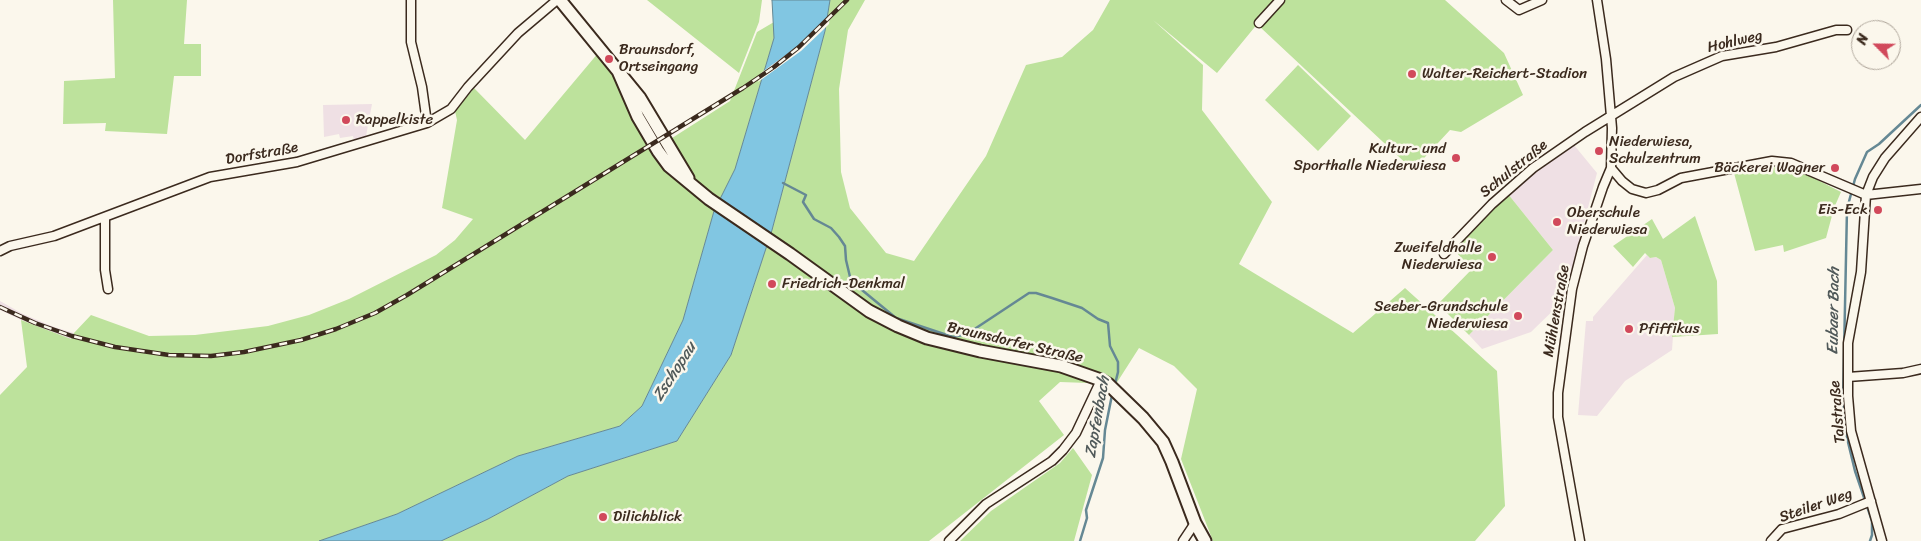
<!DOCTYPE html>
<html>
<head>
<meta charset="utf-8">
<style>
  body { margin:0 }
  #map { position:relative; width:1921px; height:541px; overflow:hidden; background:#fbf7ec; font-family:Sriracha,sans-serif }
  canvas { display:block }
  .north { position:absolute; left:1851px; top:20px; width:50px; height:50px; box-sizing:border-box; background:#fbf7ec; border:1px solid #aea59a; border-radius:50%; rotate:293deg; font-size:14px; font-weight:700; line-height:20px; text-align:center; color:#3b2a1e }
  .north::after { content:''; display:block; margin:auto; width:18px; height:22px; background:#d1495b; clip-path:polygon(50% 0,100% 100%,50% 72%,0 100%) }
</style>
</head>
<body>
<div id="map">
<canvas width="1921" height="541"></canvas>
<div class="north">N</div>
</div>
<script>
const context = document.querySelector('canvas').getContext('2d');
context.lineJoin = 'round';
function fill(path, color) { context.fillStyle = color; context.fill(path, 'evenodd'); }
const shape = rows => new Path2D(rows.map(r => 'M' + r).join(''));
function stroke(path, color, width, dash) { context.strokeStyle = color; context.lineWidth = width; context.lineCap = dash ? 'butt' : 'round'; context.setLineDash(dash || []); context.stroke(path); }
function write(font, color, halo, rows, align = 'center') {
  context.font = font + ' Sriracha,sans-serif'; context.lineWidth = 5; context.setLineDash([]); context.textBaseline = 'middle'; context.strokeStyle = halo; context.fillStyle = color; for (const [text, x, y, turn = 0] of rows) {
    context.save(); context.translate(x, y); context.rotate((+turn || 0) * Math.PI / 180); context.textAlign = isNaN(turn) ? turn : align; if (halo) context.strokeText(text, 0, 0); context.fillText(text, 0, 0); context.restore();
  }
}
const built = shape([
  [372,104,366,136,354,140,353,136,340,138,339,134,324,137,323,105],
  [1574,145,1597,173,1564,300,1531,332,1482,349,1469,335,1553,250,1508,194,1539,169],
  [1647,255,1650,258,1656,257,1661,260,1675,308,1672,350,1625,381,1597,416,1578,415,1586,321,1593,321,1593,317],
  [0,301,23,314,54,327,74,333,72,340,21,320,0,310]
]);
const green = shape([
  [113,0,187,0,184,44,201,44,201,76,174,76,167,134,105,131,106,123,63,124,64,81,115,78],
  [647,0,762,0,759,22,739,73],
  [830,0,865,0,848,30,839,89,841,172,850,208,886,253,914,261,986,156,1026,65,1062,57,1093,30,1110,0,1277,0,1217,73,1153,20,1203,65,1202,110,1272,202,1239,264,1353,333,1405,288,1497,371,1505,506,1475,541,1213,541,1181,459,1197,389,1174,366,1139,348,1116,384,1060,382,1039,401,1064,435,929,541,441,541,488,519,568,476,677,441,731,355,772,230,825,31],
  [1285,0,1445,0,1504,53,1523,95,1461,132,1450,130,1413,170,1260,27],
  [774,22,774,38,735,169,721,198,700,186,690,176,669,140,730,101,757,32],
  [599,52,608,64,677,179,714,211,683,320,642,406,620,426,518,456,397,514,319,541,0,541,0,395,27,367,21,320,71,339,74,333,91,315,149,336,195,335,268,326,309,315,349,299,436,255,455,240,473,219,442,208,457,120,455,111,474,88,525,140],
  [1298,65,1351,116,1318,151,1265,100],
  [1767,166,1794,168,1841,192,1834,208,1826,238,1784,252,1783,245,1755,251,1734,173],
  [1508,194,1553,250,1469,335,1438,304,1472,269,1453,249],
  [1695,216,1717,281,1718,334,1672,337,1675,308,1661,260,1656,257,1650,258,1645,253,1633,267,1613,246,1652,219,1663,239],
  [1073,448,1092,475,1074,541,960,541,991,511,1060,463]
]);
const water = shape([
  [772,0,830,0,825,31,772,230,731,355,677,441,568,476,488,519,441,541,319,541,397,514,518,456,620,426,642,406,683,320,714,211,735,169,774,38,772,0]
]);
const pier = shape([
  [830,15,829,24,821,32,801,51,758,82,761,73,798,46]
]);
const stream = shape([
  [783,183,806,195,803,202,814,219,831,228,839,237,845,246,846,260,851,281,896,318,953,337,967,334,1029,293,1036,293,1052,298,1082,308,1098,319,1108,323,1110,346,1118,362,1118,372,1115,384],
  [1080,541,1087,518,1086,510,1103,458,1105,430,1112,395],
  [1870,541,1872,535,1872,521,1855,471,1847,438,1843,402,1847,209,1855,179,1867,152,1879,144,1921,105]
]);
const street = shape([
  [411,0,411,42,422,87,427,123],
  [1506,0,1519,10,1542,0],
  [1259,23,1280,0],
  [1611,168,1622,181,1632,189,1646,193,1658,190,1681,178,1772,161,1791,163,1866,195,1921,189],
  [105,217,105,270,108,289],
  [0,251,10,246,54,236,210,177,297,162,427,123,451,109,468,87,518,33,557,0],
  [1444,254,1492,204,1533,168,1585,132,1674,77,1722,56,1776,47,1836,30,1847,30],
  [1848,377,1903,373,1921,369],
  [949,541,986,504,1052,461,1063,450,1076,433,1101,380],
  [1183,541,1195,523],
  [1580,541,1558,417,1558,393,1572,289,1583,246,1603,187,1611,168,1612,128,1606,59,1597,0],
  [1771,541,1782,529,1839,514,1871,501],
  [1882,541,1851,431,1848,396,1848,343,1861,272,1866,195,1873,177,1885,158,1921,117]
]);
const secondary = shape([
  [560,0,640,98,688,178],
  [618,71,638,117,658,151,669,166,709,199,790,254,869,311,898,326,927,338,980,351,1061,366,1101,380,1108,384,1143,418,1163,442,1172,462,1195,523,1205,541]
]);
const rail = shape([
  [0,307,35,323,72,336,115,347,169,355,211,356,244,352,301,340,336,329,375,313,407,295,743,88,774,67,799,47,847,0]
]);
const markers = [
  [609,59,5,"#d1495b"],
  [1412,74,5,"#d1495b"],
  [346,120,5,"#d1495b"],
  [1599,151,5,"#d1495b"],
  [1456,158,5,"#d1495b"],
  [1835,168,5,"#d1495b"],
  [1878,210,5,"#d1495b"],
  [1557,222,5,"#d1495b"],
  [1492,257,5,"#d1495b"],
  [772,284,5,"#d1495b"],
  [1518,316,5,"#d1495b"],
  [1629,329,5,"#d1495b"],
  [603,517,5,"#d1495b"]
];
const streetNames = [
  ["Hohlweg",1735,42,-13],
  ["Dorfstraße",262,154,-10],
  ["Schulstraße",1514,169,-39],
  ["Mühlenstraße",1557,311,-80],
  ["Braunsdorfer Straße",1015,343,13],
  ["Talstraße",1838,412,-95],
  ["Steiler Weg",1816,506,-19]
];
const poiNames = [
  ["Braunsdorf,",619,50],
  ["Ortseingang",619,67],
  ["Walter-Reichert-Stadion",1422,74],
  ["Rappelkiste",356,120],
  ["Niederwiesa,",1609,142],
  ["Schulzentrum",1609,159],
  ["Kultur- und",1446,149,"right"],
  ["Sporthalle Niederwiesa",1446,166,"right"],
  ["Bäckerei Wagner",1825,168,"right"],
  ["Eis-Eck",1868,210,"right"],
  ["Oberschule",1567,213],
  ["Niederwiesa",1567,230],
  ["Zweifeldhalle",1482,248,"right"],
  ["Niederwiesa",1482,265,"right"],
  ["Friedrich-Denkmal",782,284],
  ["Seeber-Grundschule",1508,307,"right"],
  ["Niederwiesa",1508,324,"right"],
  ["Pfiffikus",1639,329],
  ["Dilichblick",613,517]
];
const waterNames = [
  ["Eubaer Bach",1834,311,-89],
  ["Zschopau",675,372,-57],
  ["Zapfenbach",1098,417,-80]
];
fill(built, '#efe0e4');
fill(green, '#bde29c');
fill(water, '#81c6e2');
stroke(water, '#658894', 1);
fill(pier, '#fbf7ec');
stroke(stream, '#658894', 2.5);
stroke(street, '#3b2a1e', 11);
stroke(secondary, '#3b2a1e', 15);
stroke(street, '#fbf7ec', 8);
stroke(secondary, '#fbf7ec', 11);
stroke(rail, '#3b2a1e', 4.5);
stroke(rail, '#fbf7ec', 2.5, [8]);
for (const [x, y, r, color] of markers) { const dot = new Path2D(); dot.arc(x, y, r, 0, 2 * Math.PI); context.fillStyle = color; context.fill(dot); stroke(dot, '#fbf7ec', 2); }
write('15px', '#3b2a1e', '#fbf7ec', streetNames);
write('15px', '#3b2a1e', '#fbf7ec', poiNames, 'left');
write('italic 16px', '#505959', '#fbf7ec', waterNames);
</script>
</body>
</html>
